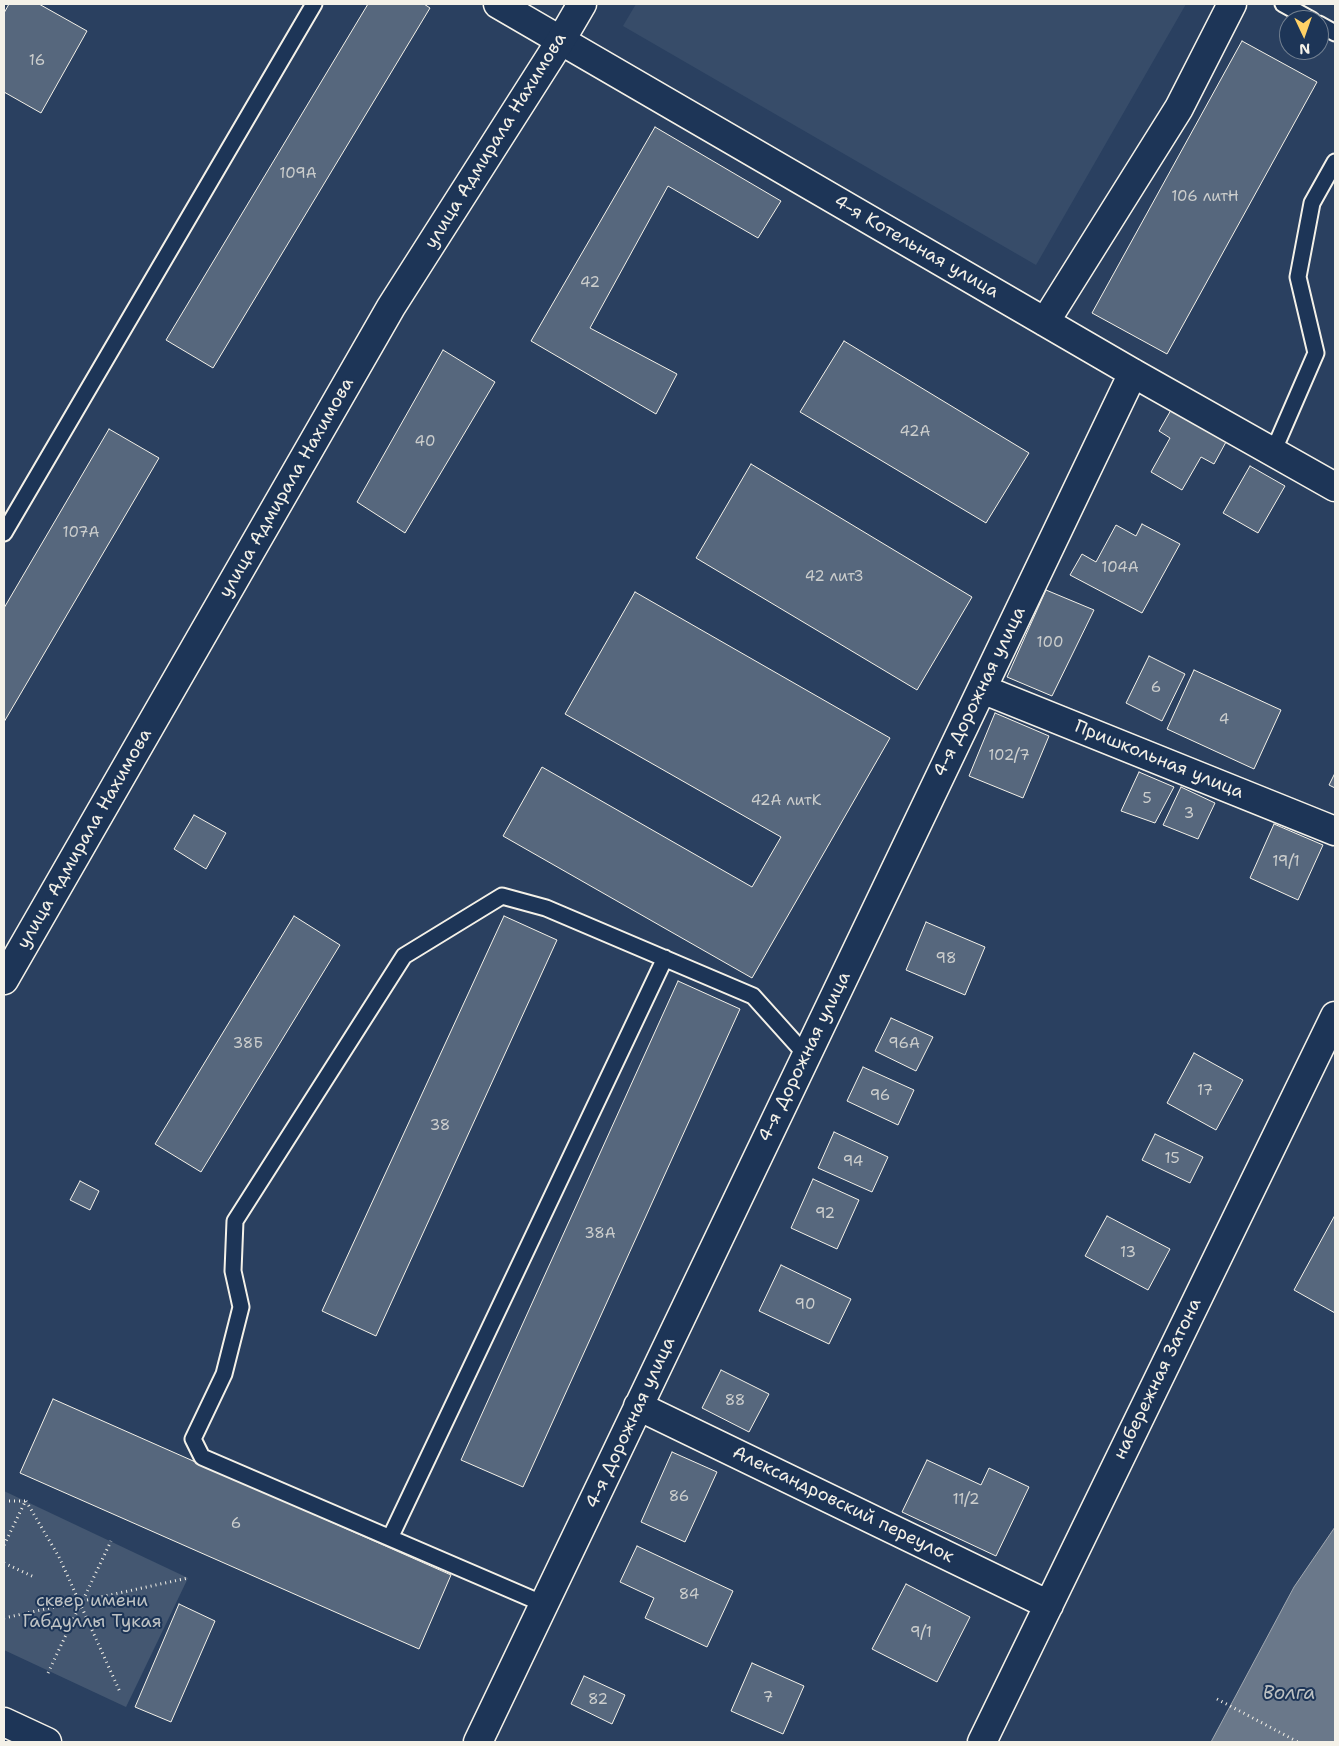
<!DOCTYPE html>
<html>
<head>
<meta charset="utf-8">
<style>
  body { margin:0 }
  #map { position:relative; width:1339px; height:1746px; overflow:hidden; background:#2a4060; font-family:"Shantell Sans",sans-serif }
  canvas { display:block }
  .frame { position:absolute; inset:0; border:5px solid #f4f1e8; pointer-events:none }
  .north { position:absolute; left:1279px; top:10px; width:50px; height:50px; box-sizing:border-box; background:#1d3557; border:1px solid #738091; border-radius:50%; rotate:177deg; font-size:14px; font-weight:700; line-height:20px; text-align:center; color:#f4f1e8 }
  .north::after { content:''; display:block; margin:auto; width:18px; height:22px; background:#ffd166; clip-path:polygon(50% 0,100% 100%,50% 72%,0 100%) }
</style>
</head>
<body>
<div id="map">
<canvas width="1339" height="1746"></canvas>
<div class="frame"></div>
<div class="north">N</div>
</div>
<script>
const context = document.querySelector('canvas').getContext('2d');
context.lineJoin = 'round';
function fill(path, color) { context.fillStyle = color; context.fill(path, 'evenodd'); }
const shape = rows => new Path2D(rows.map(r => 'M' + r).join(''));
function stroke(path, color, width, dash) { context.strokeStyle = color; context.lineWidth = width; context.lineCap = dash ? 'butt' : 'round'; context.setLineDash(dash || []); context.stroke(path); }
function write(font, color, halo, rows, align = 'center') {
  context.font = font + ' "Shantell Sans",sans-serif'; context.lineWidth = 4; context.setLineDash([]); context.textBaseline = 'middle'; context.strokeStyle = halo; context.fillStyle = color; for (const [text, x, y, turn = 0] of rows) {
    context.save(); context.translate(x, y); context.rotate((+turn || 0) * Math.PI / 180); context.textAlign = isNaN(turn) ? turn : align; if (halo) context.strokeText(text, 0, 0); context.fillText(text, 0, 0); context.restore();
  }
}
const built = shape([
  [636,4,1186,4,1036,265,623,26]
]);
const green = shape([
  [4,1491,188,1578,126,1707,4,1650]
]);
const water = shape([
  [1335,1527,1335,1742,1211,1742,1294,1587,1335,1527]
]);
const building = shape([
  [9,4,39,4,87,31,41,113,4,92,4,13,9,4],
  [368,4,424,4,430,8,213,368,166,340,368,4],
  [1242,41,1317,82,1167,354,1092,313,1242,41],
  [655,127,781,201,758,238,668,186,590,328,677,374,656,414,531,341,655,127],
  [844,341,1029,453,986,523,800,412,844,341],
  [443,350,495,382,405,533,357,502,443,350],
  [1171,410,1226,442,1214,464,1201,457,1182,490,1151,472,1170,438,1159,431,1171,410],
  [109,429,159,458,4,722,4,608,109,429],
  [751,464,972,597,917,690,696,558,751,464],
  [1250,466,1285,486,1258,533,1223,513,1250,466],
  [1142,524,1180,544,1142,613,1070,575,1082,554,1096,562,1116,525,1136,536,1142,524],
  [1046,590,1094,610,1052,696,1007,677,1046,590],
  [635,592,890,738,752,978,503,836,542,767,752,887,781,837,565,714,635,592],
  [1149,656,1185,674,1162,721,1126,703,1149,656],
  [1194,670,1281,710,1254,769,1167,729,1194,670],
  [995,713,1049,736,1023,798,969,776,995,713],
  [1139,772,1174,787,1155,823,1121,811,1139,772],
  [1335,773,1335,788,1329,785,1335,773],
  [1181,787,1215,803,1198,839,1163,825,1181,787],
  [194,815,226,833,206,869,174,849,194,815],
  [1274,824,1323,845,1298,900,1250,878,1274,824],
  [294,916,340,945,201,1172,155,1144,294,916],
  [504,916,557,940,376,1336,322,1311,504,916],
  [926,922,985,947,965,995,906,970,926,922],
  [678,981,740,1009,523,1487,461,1460,678,981],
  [891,1018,933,1037,916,1071,875,1051,891,1018],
  [1194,1053,1243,1080,1216,1130,1167,1103,1194,1053],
  [863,1067,914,1090,898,1125,847,1101,863,1067],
  [834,1132,888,1157,872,1192,818,1168,834,1132],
  [1155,1134,1203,1157,1190,1183,1142,1160,1155,1134],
  [813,1179,859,1200,837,1249,791,1228,813,1179],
  [80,1181,99,1191,90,1210,70,1200,80,1181],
  [1335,1215,1335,1313,1294,1290,1335,1215],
  [1107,1216,1170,1249,1148,1290,1085,1256,1107,1216],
  [781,1265,851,1299,829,1344,759,1311,781,1265],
  [721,1370,769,1394,749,1432,702,1408,721,1370],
  [53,1399,451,1575,419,1649,20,1473,53,1399],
  [672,1452,717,1472,685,1542,641,1522,672,1452],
  [927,1460,981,1485,989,1468,1029,1487,996,1556,902,1512,927,1460],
  [637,1546,733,1591,707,1647,645,1618,654,1598,620,1582,637,1546],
  [906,1584,970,1617,937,1682,872,1649,906,1584],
  [179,1604,215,1621,171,1722,135,1707,179,1604],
  [752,1663,804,1686,783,1734,731,1711,752,1663],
  [584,1676,625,1695,612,1724,571,1704,584,1676]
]);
const path = shape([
  [4,1501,26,1501],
  [26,1501,59,1557,120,1692],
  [4,1545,25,1502],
  [4,1563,34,1577],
  [83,1600,111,1541],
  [4,1618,188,1578],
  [48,1673,80,1605],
  [1217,1699,1298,1742]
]);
const service = shape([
  [1283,4,1312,20],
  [1319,24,1335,33],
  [1273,452,1316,353,1298,277,1312,203,1335,162],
  [4,533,314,4],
  [390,1538,665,958],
  [546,1605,202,1457,193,1439,224,1374,241,1307,233,1271,235,1221,404,956,502,896,546,908,753,996,806,1055]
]);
const minor = shape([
  [498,4,1133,373,1335,487],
  [1045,322,1179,108,1232,4],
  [982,689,1335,831],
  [638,1406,1049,1605],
  [4,1722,47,1742],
  [478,1742,1133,373],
  [982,1742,1335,1016]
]);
const secondary = shape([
  [4,980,391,307,561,40,582,4]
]);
const numberNames = [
  ["16",37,61],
  ["109А",298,174],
  ["106 литН",1205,197],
  ["42",590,283],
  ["42А",915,432],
  ["40",425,442],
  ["107А",81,533],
  ["104А",1120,568],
  ["42 литЗ",834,577],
  ["100",1050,643],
  ["6",1156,688],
  ["4",1224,720],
  ["102/7",1009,756],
  ["5",1147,799],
  ["42А литК",786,801],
  ["3",1189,814],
  ["19/1",1286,862],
  ["98",946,959],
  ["38Б",248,1044],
  ["96А",904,1044],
  ["17",1205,1091],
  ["96",880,1096],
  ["38",440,1126],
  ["15",1172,1159],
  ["94",853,1162],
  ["92",825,1214],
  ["38А",600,1234],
  ["13",1128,1253],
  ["90",805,1305],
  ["88",735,1401],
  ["86",679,1497],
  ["11/2",966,1500],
  ["6",236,1524],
  ["84",689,1595],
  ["9/1",921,1633],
  ["7",768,1698],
  ["82",598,1700]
];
const streetNames = [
  ["улица Адмирала Нахимова",496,141,-58],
  ["4-я Котельная улица",916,247,30],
  ["улица Адмирала Нахимова",287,488,-60],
  ["4-я Дорожная улица",980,692,-64],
  ["Пришкольная улица",1159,760,22],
  ["улица Адмирала Нахимова",85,839,-60],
  ["4-я Дорожная улица",805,1057,-64],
  ["набережная Затона",1158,1379,-64],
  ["4-я Дорожная улица",631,1423,-65],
  ["Александровский переулок",843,1505,26]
];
const parkNames = [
  ["сквер имени",92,1601],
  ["Габдуллы Тукая",92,1622]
];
const waterNames = [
  ["Волга",1289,1694]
];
fill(built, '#374c69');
fill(green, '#445771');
fill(water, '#6a788a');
stroke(water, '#a1a8b0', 1);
fill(building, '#56677d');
stroke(building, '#f4f1e8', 1);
stroke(service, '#f4f1e8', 19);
stroke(minor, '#f4f1e8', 31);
stroke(secondary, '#f4f1e8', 31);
stroke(path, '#f4f1e8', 3, [1, 4]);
stroke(service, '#1d3557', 15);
stroke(minor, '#1d3557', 28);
stroke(secondary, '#1d3557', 28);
write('15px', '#cccecd', null, numberNames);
write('18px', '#f4f1e8', '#1d3557', streetNames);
write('18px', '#bfc3c4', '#1d3557', parkNames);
write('italic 19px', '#bdc1c2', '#1d3557', waterNames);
</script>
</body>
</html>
